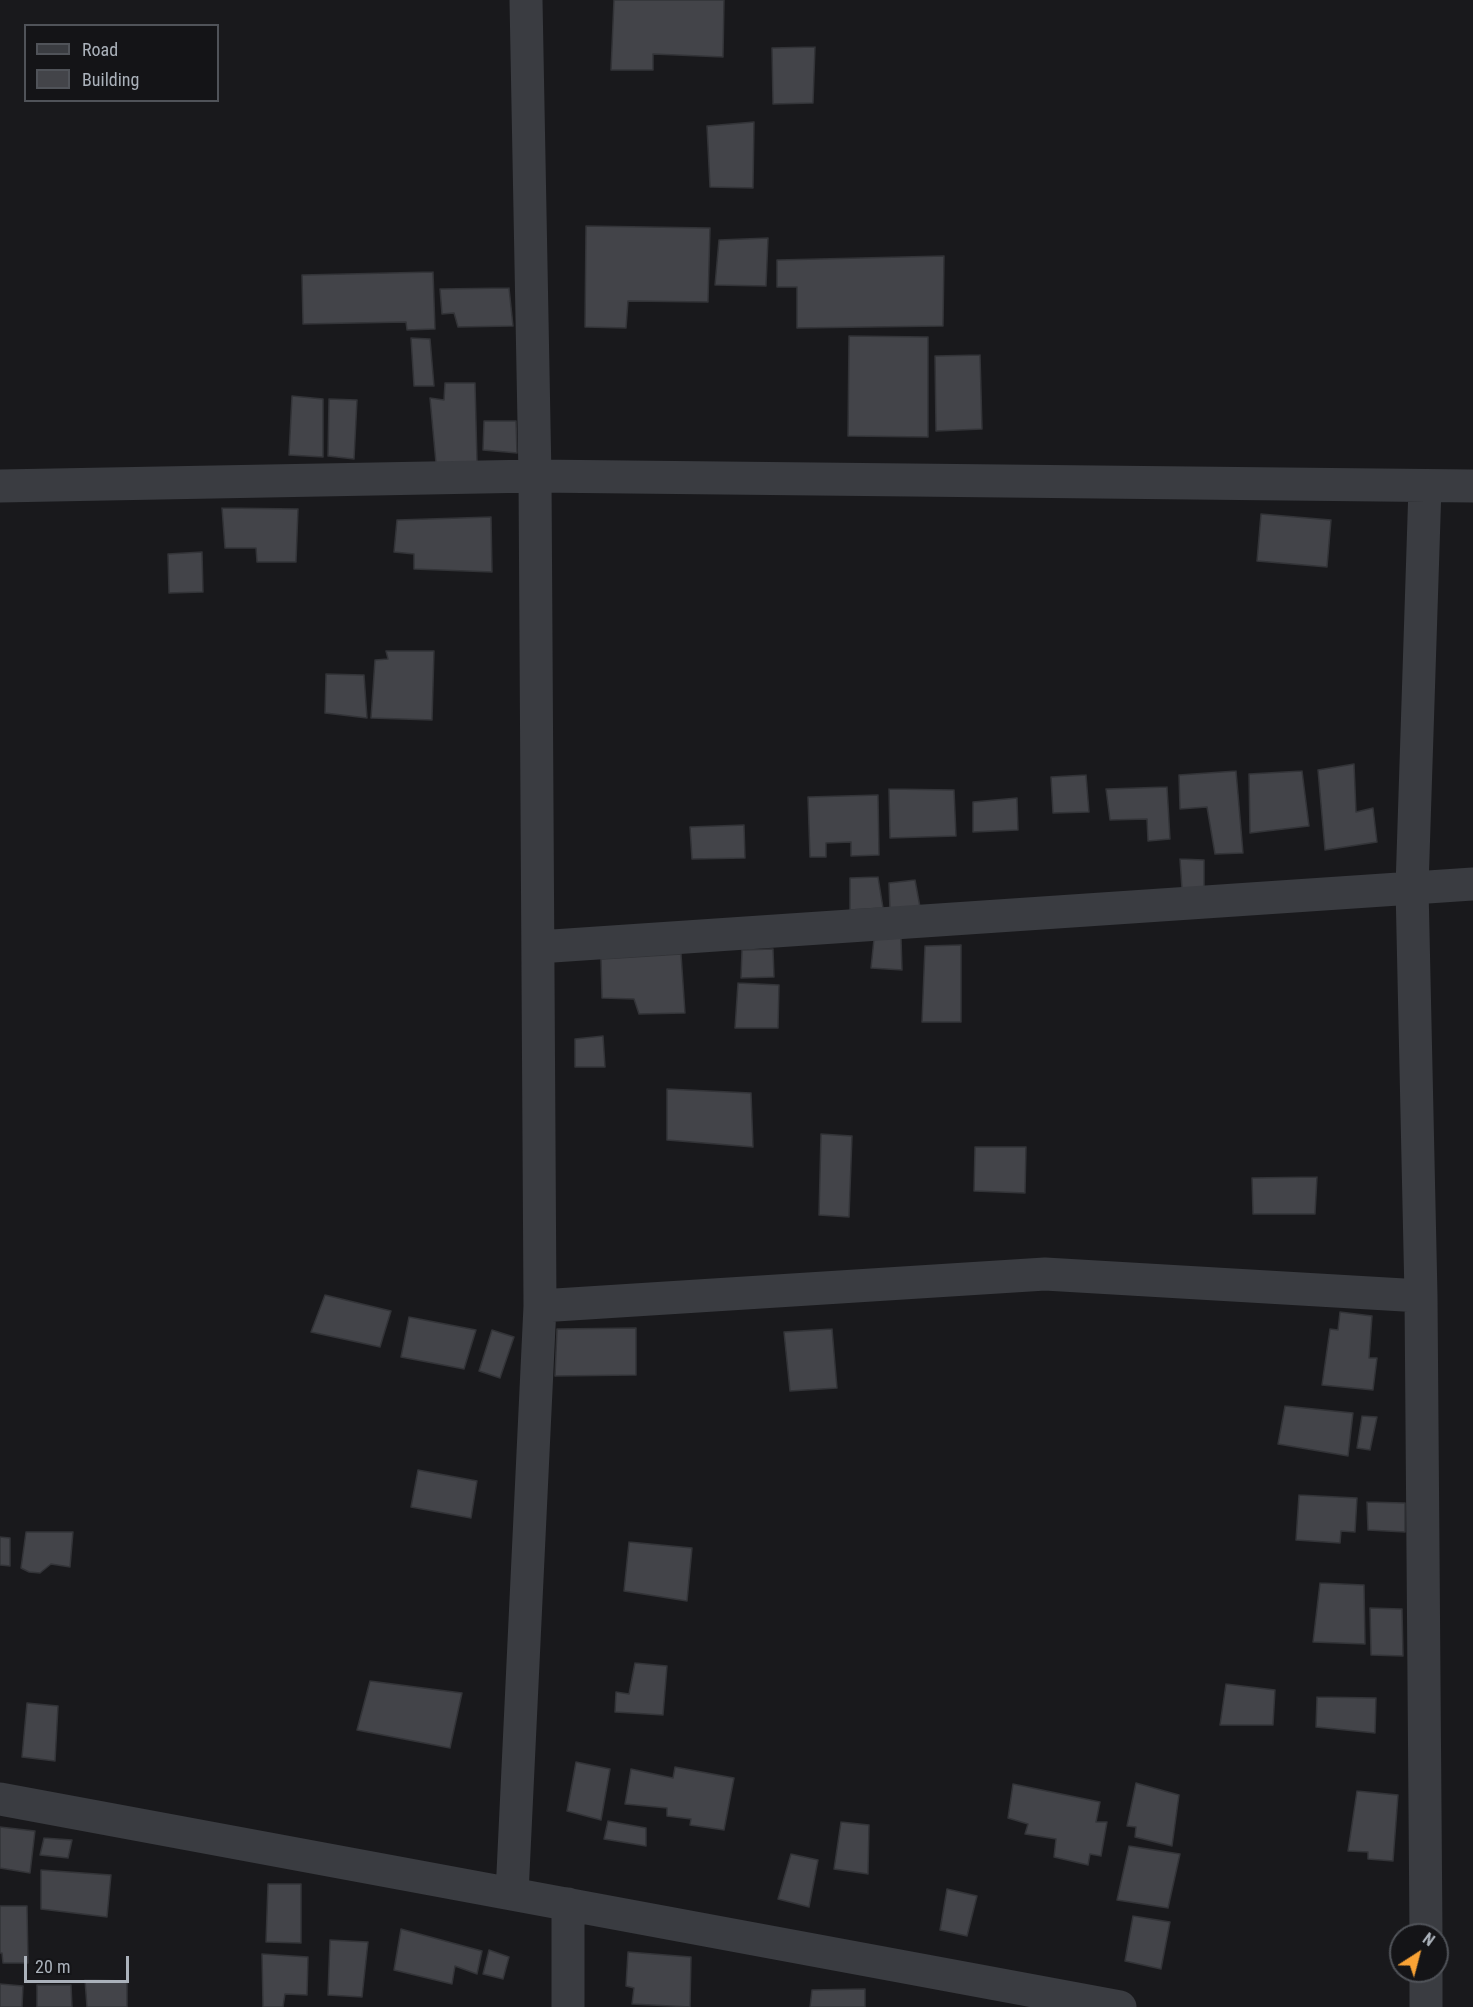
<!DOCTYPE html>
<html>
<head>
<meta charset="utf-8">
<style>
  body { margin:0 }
  #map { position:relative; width:1473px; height:2007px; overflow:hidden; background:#19191c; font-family:"Roboto Condensed",sans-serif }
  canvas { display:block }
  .legend { position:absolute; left:24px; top:24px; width:195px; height:78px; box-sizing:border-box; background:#141417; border:2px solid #505359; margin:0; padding:8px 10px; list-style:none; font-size:18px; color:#abb2bb }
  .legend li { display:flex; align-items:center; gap:12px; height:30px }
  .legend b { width:30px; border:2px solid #505359 }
  .north { position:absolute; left:1389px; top:1923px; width:60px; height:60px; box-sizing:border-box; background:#141417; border:2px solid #505359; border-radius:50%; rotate:36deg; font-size:16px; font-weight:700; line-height:24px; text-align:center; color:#abb2bb }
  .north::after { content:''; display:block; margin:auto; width:21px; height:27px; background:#f8a235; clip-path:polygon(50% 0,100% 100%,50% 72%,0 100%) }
  .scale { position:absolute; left:24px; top:1956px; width:105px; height:27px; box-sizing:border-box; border:3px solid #abb2bb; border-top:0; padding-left:8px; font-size:18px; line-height:21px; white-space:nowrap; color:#abb2bb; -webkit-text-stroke:4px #141417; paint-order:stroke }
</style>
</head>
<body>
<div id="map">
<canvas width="1473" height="2007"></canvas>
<ul class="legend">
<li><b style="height:8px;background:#3a3c41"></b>Road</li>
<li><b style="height:16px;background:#434449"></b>Building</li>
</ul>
<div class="north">N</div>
<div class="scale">20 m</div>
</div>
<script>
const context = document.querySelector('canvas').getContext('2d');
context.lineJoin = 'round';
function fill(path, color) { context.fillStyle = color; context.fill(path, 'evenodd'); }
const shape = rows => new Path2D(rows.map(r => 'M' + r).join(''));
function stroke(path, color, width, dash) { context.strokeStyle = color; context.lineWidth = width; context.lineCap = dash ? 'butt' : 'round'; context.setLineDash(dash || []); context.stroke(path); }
const building = shape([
  [614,0,724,0,723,57,653,54,653,70,611,70,614,0],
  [815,47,813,103,773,104,772,48,815,47],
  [754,122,753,188,710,187,707,126,754,122],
  [586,226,710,228,708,302,628,301,626,328,585,327,586,226],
  [768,238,766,286,715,285,719,240,768,238],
  [944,256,943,326,797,328,797,287,777,287,777,260,944,256],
  [433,272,435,329,407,330,406,322,303,324,302,275,433,272],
  [509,288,513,326,458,327,454,313,442,314,440,289,509,288],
  [849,336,928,337,928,437,848,436,849,336],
  [411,338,430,339,434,386,414,386,411,338],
  [980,355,982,429,936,431,935,356,980,355],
  [445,383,475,383,477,462,436,463,430,398,444,400,445,383],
  [292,396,323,399,323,457,289,455,292,396],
  [329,399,357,400,354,459,328,456,329,399],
  [484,421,516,421,517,453,483,450,484,421],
  [222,508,298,509,296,562,257,562,256,548,225,548,222,508],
  [1261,514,1331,520,1327,567,1257,561,1261,514],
  [491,517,492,572,414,569,414,554,394,552,397,520,491,517],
  [202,552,203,592,169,593,168,554,202,552],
  [386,651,434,651,432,720,371,718,375,660,388,659,386,651],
  [326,674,364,675,367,718,325,713,326,674],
  [1354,764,1356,812,1373,808,1377,842,1325,850,1318,770,1354,764],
  [1236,771,1243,853,1215,854,1207,807,1180,809,1179,775,1236,771],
  [1302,771,1309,826,1250,833,1249,774,1302,771],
  [1086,775,1089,812,1053,813,1051,777,1086,775],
  [1167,787,1170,839,1148,841,1147,819,1110,820,1106,789,1167,787],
  [889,789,954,790,956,836,890,838,889,789],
  [878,795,879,855,851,856,851,842,826,843,826,857,810,857,808,797,878,795],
  [1017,798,1018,830,973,832,973,802,1017,798],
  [744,825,745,858,692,859,690,827,744,825],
  [1180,859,1204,860,1204,890,1182,889,1180,859],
  [878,877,883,908,850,910,850,878,878,877],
  [915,880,920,907,890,911,889,883,915,880],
  [901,938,902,970,871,968,874,939,901,938],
  [961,945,961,1022,922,1022,925,946,961,945],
  [773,949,774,977,741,978,742,950,773,949],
  [681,954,685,1013,639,1014,634,999,602,998,601,959,681,954],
  [738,983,779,985,778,1028,735,1028,738,983],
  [603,1036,605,1067,575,1067,575,1039,603,1036],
  [667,1089,751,1093,753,1147,667,1140,667,1089],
  [821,1134,852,1136,849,1217,819,1215,821,1134],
  [975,1147,1026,1147,1025,1193,974,1191,975,1147],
  [1317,1177,1315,1214,1253,1214,1252,1178,1317,1177],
  [325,1295,391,1311,380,1347,311,1332,325,1295],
  [1340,1312,1372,1316,1369,1358,1377,1358,1373,1390,1322,1385,1330,1329,1338,1330,1340,1312],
  [409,1317,476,1330,464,1369,401,1357,409,1317],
  [636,1328,636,1375,555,1376,557,1329,636,1328],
  [832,1329,837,1388,790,1391,784,1332,832,1329],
  [492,1330,514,1337,500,1378,479,1371,492,1330],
  [1285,1406,1353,1413,1348,1456,1278,1444,1285,1406],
  [1362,1416,1377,1417,1370,1450,1357,1448,1362,1416],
  [418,1470,477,1481,471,1518,411,1507,418,1470],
  [1299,1495,1357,1498,1355,1532,1341,1531,1340,1543,1296,1540,1299,1495],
  [1367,1502,1405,1503,1405,1532,1368,1530,1367,1502],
  [26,1532,73,1532,70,1567,51,1564,40,1573,29,1572,21,1568,26,1532],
  [0,1537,10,1538,10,1566,0,1565,0,1537],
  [629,1542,692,1548,687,1601,624,1591,629,1542],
  [1320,1583,1364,1585,1365,1644,1313,1642,1320,1583],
  [1370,1608,1402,1609,1403,1656,1371,1655,1370,1608],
  [635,1663,667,1666,663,1715,615,1712,616,1692,629,1694,635,1663],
  [370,1681,462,1693,450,1748,357,1730,370,1681],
  [1226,1684,1275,1690,1273,1725,1220,1725,1226,1684],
  [1317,1697,1376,1698,1375,1733,1316,1727,1317,1697],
  [27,1703,58,1706,55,1761,22,1757,27,1703],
  [576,1762,610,1769,601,1820,567,1811,576,1762],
  [675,1767,734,1778,724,1830,690,1825,691,1819,667,1816,667,1808,625,1804,631,1769,673,1778,675,1767],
  [1136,1783,1179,1795,1172,1846,1135,1837,1136,1827,1127,1826,1136,1783],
  [1013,1784,1100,1802,1096,1822,1107,1822,1101,1856,1090,1854,1088,1865,1054,1857,1056,1839,1025,1834,1028,1824,1008,1818,1013,1784],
  [1357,1791,1398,1795,1393,1861,1368,1859,1368,1852,1348,1851,1357,1791],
  [608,1821,646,1828,646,1846,604,1839,608,1821],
  [841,1822,869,1825,868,1874,834,1869,841,1822],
  [0,1827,35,1831,30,1873,0,1868,0,1827],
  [44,1838,72,1840,68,1858,40,1855,44,1838],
  [1129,1846,1180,1854,1168,1908,1117,1900,1129,1846],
  [791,1854,818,1860,809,1907,778,1899,791,1854],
  [41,1870,111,1875,107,1917,41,1909,41,1870],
  [268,1884,301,1884,301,1943,266,1942,268,1884],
  [947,1889,977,1896,967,1936,940,1930,947,1889],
  [0,1906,27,1906,28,1963,3,1963,2,1953,0,1953,0,1906],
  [1133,1916,1170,1922,1161,1969,1125,1961,1133,1916],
  [401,1929,482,1951,477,1974,455,1966,452,1984,394,1970,401,1929],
  [330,1940,368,1942,362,1997,328,1995,330,1940],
  [489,1950,509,1957,503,1979,483,1974,489,1950],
  [628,1952,691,1957,690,2007,632,2004,634,1988,626,1986,628,1952],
  [262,1954,308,1957,307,1995,285,1994,283,2007,263,2007,262,1954],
  [85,1980,127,1981,127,2007,87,2007,85,1980],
  [0,1984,23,1986,22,2007,0,2007,0,1984],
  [37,1985,71,1985,72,2007,37,2007,37,1985],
  [865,1989,865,2007,810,2007,812,1990,865,1989]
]);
const minor = shape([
  [0,486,535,476,1473,486],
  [1425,487,1412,887,1421,1296,1426,1935],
  [538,947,1473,884],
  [540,1306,1045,1274,1421,1296],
  [0,1799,1120,2007],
  [512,1894,540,1306,535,476,526,0],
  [1426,1971,1426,2007],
  [568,2007,568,1904]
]);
fill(building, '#434449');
stroke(building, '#333438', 1.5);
stroke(minor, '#3a3c41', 33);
</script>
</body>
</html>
